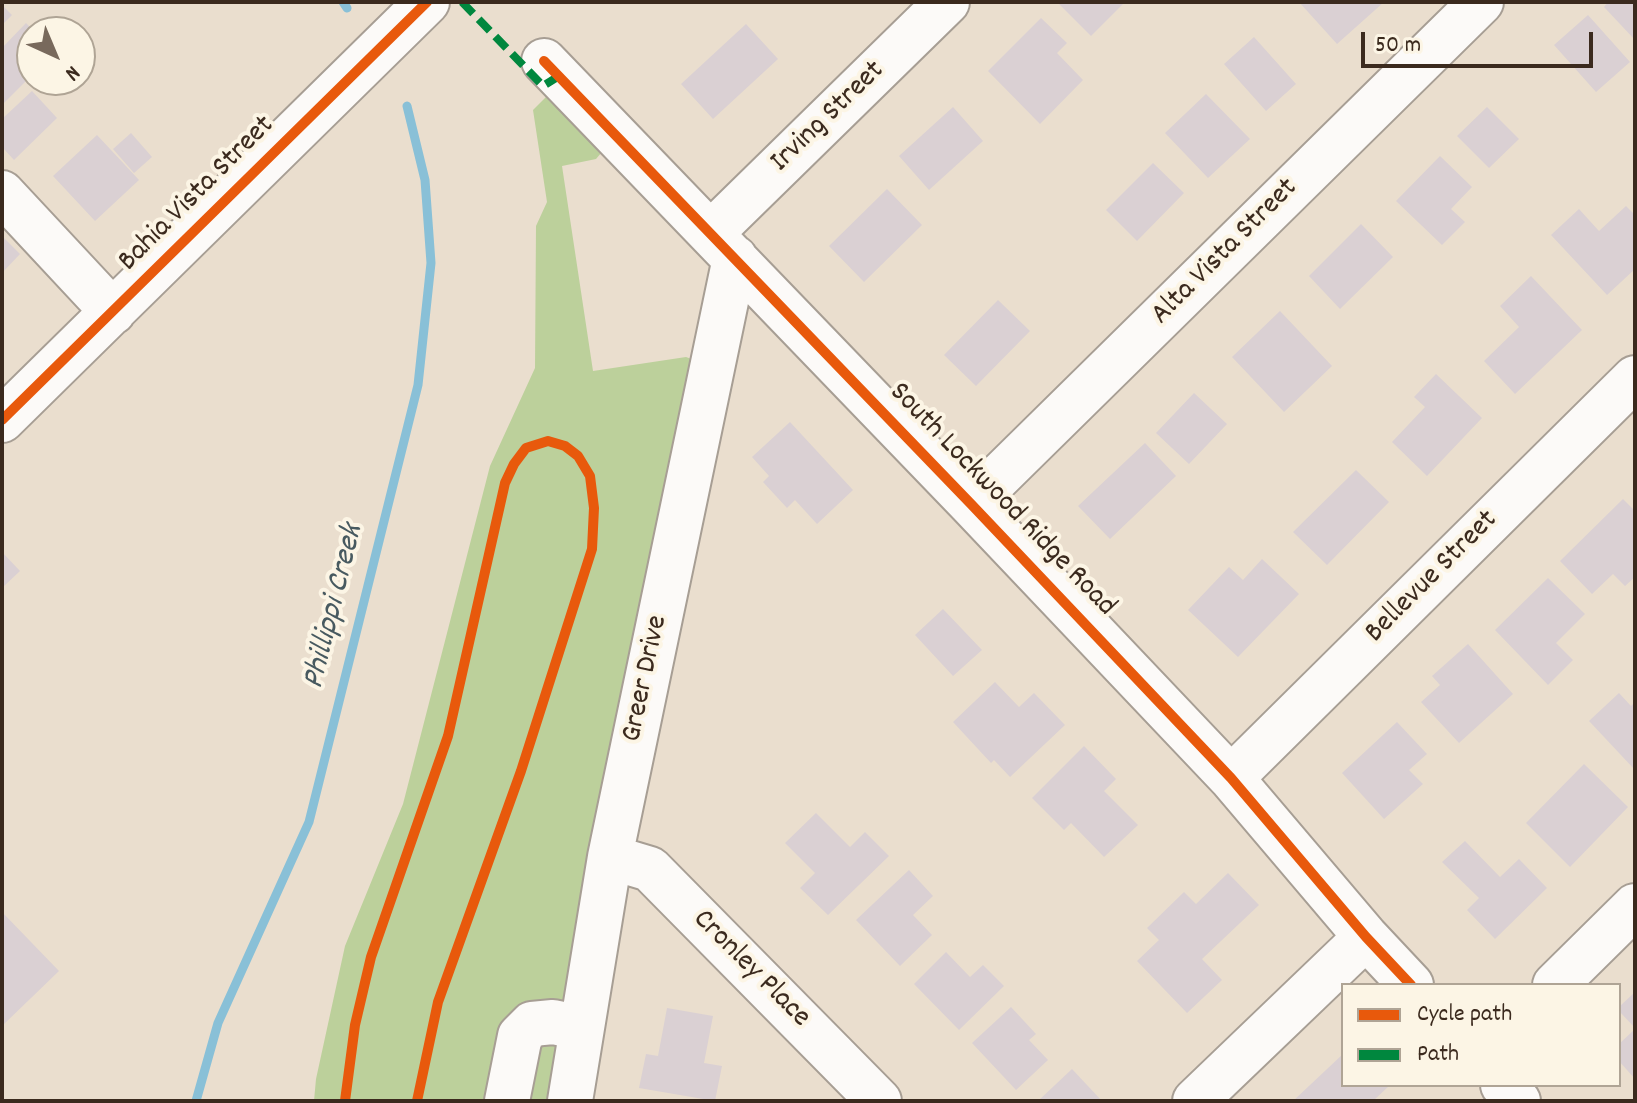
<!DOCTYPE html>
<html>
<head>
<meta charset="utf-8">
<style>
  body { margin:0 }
  #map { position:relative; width:1637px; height:1103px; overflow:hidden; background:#eadece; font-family:Dekko,sans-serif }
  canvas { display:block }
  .frame { position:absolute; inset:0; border:4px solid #3b2a1e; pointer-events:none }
  .legend { position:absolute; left:1341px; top:983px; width:280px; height:104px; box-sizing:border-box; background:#fcf5e5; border:2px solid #afa495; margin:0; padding:10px 14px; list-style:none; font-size:24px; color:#3b2a1e }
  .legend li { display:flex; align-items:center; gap:16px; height:40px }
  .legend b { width:40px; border:2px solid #afa495 }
  .north { position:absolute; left:16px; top:16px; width:80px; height:80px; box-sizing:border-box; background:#fcf5e5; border:2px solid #afa495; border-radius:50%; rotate:136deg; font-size:22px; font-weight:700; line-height:32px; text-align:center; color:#3b2a1e }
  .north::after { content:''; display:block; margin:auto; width:28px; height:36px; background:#78695c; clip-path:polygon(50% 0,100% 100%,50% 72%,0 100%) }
  .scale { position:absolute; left:1361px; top:32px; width:232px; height:36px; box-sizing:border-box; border:4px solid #3b2a1e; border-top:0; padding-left:10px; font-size:24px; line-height:28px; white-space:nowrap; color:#3b2a1e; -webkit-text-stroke:6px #fcf5e5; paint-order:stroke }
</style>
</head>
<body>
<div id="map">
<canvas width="1637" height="1103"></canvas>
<div class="frame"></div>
<ul class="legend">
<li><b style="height:10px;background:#e8590c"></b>Cycle path</li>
<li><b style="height:10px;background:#00873e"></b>Path</li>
</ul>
<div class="north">N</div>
<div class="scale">50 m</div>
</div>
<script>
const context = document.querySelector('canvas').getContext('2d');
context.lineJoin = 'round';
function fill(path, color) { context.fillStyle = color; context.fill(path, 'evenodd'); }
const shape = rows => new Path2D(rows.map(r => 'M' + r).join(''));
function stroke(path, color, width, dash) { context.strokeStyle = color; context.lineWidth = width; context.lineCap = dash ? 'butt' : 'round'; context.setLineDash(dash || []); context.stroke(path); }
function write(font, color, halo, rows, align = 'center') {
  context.font = font + ' Dekko,sans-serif'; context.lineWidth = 8; context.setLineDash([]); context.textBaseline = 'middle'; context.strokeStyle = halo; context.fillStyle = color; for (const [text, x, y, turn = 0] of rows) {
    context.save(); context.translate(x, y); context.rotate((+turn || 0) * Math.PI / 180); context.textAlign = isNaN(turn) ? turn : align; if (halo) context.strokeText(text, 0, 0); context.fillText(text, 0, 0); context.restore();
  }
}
const green = shape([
  [553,90,607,146,596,159,562,166,593,371,686,357,700,362,553,1101,314,1101,316,1079,345,946,403,804,490,466,535,368,536,226,547,202,533,110]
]);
const stream = shape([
  [343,2,347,8],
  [196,1101,218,1023,309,822,418,385,431,263,425,180,407,106]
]);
const building = shape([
  [1061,2,1125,2,1091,36,1059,4],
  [1299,2,1384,2,1337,44],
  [1608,2,1635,2,1635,40,1604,7],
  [2,5,12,15,2,25],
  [1588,15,1630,62,1596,92,1554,45],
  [1041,18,1067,43,1057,53,1083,80,1040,124,988,71],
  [26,23,35,32,32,32,32,75,2,105,2,48],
  [746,24,778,59,713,119,681,84],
  [1254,37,1296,84,1266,111,1224,64],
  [32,91,57,118,14,160,2,147,2,119],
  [1206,94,1250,139,1208,178,1165,133],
  [953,107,983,141,929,190,899,156],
  [1487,107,1519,139,1489,168,1457,136],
  [131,133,152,157,134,173,113,149],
  [97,135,139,180,95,221,53,176],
  [1440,156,1472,187,1451,209,1465,222,1442,245,1396,201],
  [1153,163,1184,193,1137,241,1106,210],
  [887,189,922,225,864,282,829,246],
  [1626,206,1635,215,1635,269,1607,295,1551,235,1579,209,1599,231],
  [1361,224,1393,257,1340,309,1309,276],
  [2,236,20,254,2,273],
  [1531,276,1582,330,1515,394,1484,361,1519,327,1500,306],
  [998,300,1030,331,976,386,944,355],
  [1280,311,1332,366,1284,412,1232,357],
  [1436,374,1482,418,1427,476,1392,442,1425,407,1414,397],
  [1194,393,1227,424,1189,464,1156,433],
  [790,422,853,490,817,524,795,500,787,508,763,482,769,476,752,457],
  [1145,443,1176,476,1110,539,1078,506],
  [1356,470,1389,502,1327,565,1293,532],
  [1623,499,1635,511,1635,577,1625,586,1613,574,1592,594,1560,561],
  [2,552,20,571,2,588],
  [1262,559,1299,594,1238,657,1188,610,1229,567,1243,580],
  [1548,578,1585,614,1556,643,1573,660,1548,685,1495,630],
  [943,609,982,650,953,676,915,635],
  [1468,644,1513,694,1459,743,1421,702,1440,685,1432,676],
  [995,682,1019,707,1034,693,1065,725,1010,777,994,760,991,763,953,722],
  [1619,693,1631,706,1635,702,1635,770,1589,721],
  [1397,722,1427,754,1409,770,1423,784,1384,819,1342,773],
  [1084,746,1116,779,1104,791,1138,825,1104,857,1071,823,1064,830,1032,798],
  [1584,764,1628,807,1570,867,1526,823],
  [816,813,850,847,865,832,889,856,828,915,800,888,815,873,785,843],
  [1465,841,1500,877,1519,859,1547,888,1495,939,1467,910,1479,898,1442,862],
  [909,870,933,896,913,915,932,935,900,966,856,920],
  [1228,873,1259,905,1202,959,1222,980,1187,1013,1137,961,1159,940,1147,928,1184,892,1196,904],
  [2,912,59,971,2,1026],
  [946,952,970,977,983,965,1004,986,959,1030,914,984],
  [1635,992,1635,1028,1619,1011,1619,1007],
  [1011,1007,1036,1034,1029,1040,1048,1060,1016,1090,972,1043],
  [667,1008,713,1016,704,1063,722,1066,715,1101,639,1088,646,1054,658,1056],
  [1635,1029,1635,1079,1619,1061,1619,1044],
  [1343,1054,1343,1085,1390,1085,1373,1101,1293,1101],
  [1072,1069,1102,1101,1038,1101]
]);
const minor = shape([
  [544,61,971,504,1231,778,1366,937,1411,985],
  [2,193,113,312],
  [711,233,947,2],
  [2,420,427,2],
  [971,504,1481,2],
  [1231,778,1635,378],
  [610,857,650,869,879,1101],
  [1555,985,1635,906],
  [1503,1085,1518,1101],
  [507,1101,520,1036,532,1024,553,1022,582,1028],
  [570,1101,610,857,735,258],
  [1195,1101,1366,937]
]);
const quiet = shape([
  [462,2,543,86,559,76]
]);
const cycleway = shape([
  [544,61,971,504,1231,778,1366,937,1411,985],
  [2,420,427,2],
  [345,1101,355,1025,371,957,448,736,505,483,514,464,526,448,548,441,565,446,578,456,590,476,594,508,592,549,521,771,438,1002,417,1101]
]);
const streetNames = [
  ["Irving Street",829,118,-44],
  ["Bahia Vista Street",198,195,-45],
  ["Alta Vista Street",1226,253,-45],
  ["South Lockwood Ridge Road",1001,501,46],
  ["Bellevue Street",1433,578,-45],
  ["Greer Drive",647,679,-78],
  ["Cronley Place",750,970,45]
];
const waterNames = [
  ["Phillippi Creek",336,607,-76]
];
fill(green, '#bcd09b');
stroke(stream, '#89c0d7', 9);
fill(building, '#dad0d3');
stroke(minor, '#a79e94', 48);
stroke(minor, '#fcfaf8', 44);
stroke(quiet, '#00873e', 8, [16, 8]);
stroke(cycleway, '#e8590c', 10);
write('30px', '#3b2a1e', '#fcf5e5', streetNames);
write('italic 32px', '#485a60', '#fcf5e5', waterNames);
</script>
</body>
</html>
